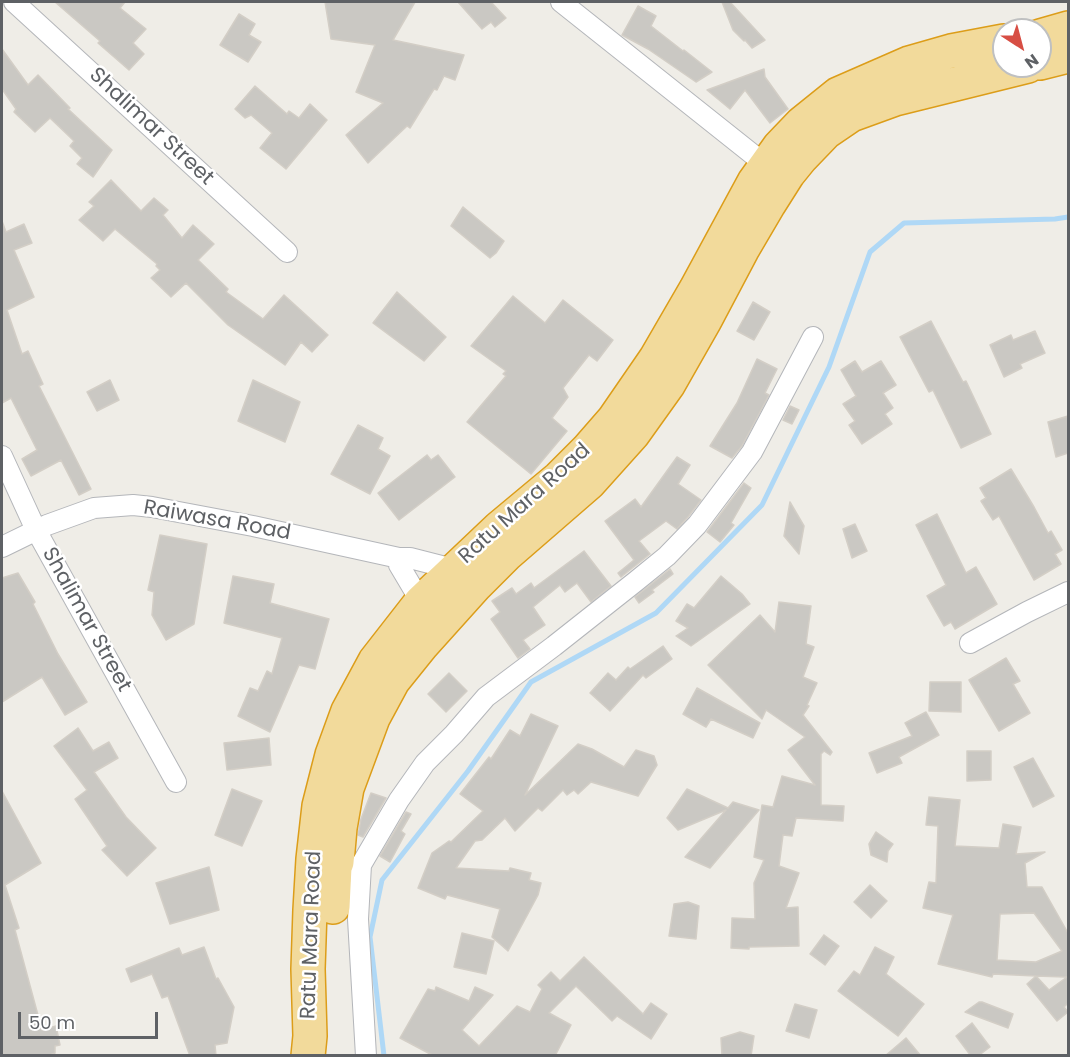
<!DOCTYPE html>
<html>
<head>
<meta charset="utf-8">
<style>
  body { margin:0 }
  #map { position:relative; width:1070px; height:1057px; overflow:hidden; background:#efede7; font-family:Poppins,sans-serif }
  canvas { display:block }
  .frame { position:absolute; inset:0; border:3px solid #5e6165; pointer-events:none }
  .north { position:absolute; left:992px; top:18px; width:60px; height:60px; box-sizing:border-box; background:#fff; border:2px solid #bfc0c1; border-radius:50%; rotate:144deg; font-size:16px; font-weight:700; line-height:24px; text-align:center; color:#5e6165 }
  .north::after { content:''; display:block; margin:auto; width:21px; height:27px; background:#d74e44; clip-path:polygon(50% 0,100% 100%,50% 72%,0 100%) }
  .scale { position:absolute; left:18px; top:1012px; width:140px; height:27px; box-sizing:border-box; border:3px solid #5e6165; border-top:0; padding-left:8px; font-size:18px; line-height:21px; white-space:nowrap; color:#5e6165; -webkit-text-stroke:4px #fff; paint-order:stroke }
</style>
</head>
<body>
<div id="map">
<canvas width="1070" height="1057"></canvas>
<div class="frame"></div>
<div class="north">N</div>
<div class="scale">50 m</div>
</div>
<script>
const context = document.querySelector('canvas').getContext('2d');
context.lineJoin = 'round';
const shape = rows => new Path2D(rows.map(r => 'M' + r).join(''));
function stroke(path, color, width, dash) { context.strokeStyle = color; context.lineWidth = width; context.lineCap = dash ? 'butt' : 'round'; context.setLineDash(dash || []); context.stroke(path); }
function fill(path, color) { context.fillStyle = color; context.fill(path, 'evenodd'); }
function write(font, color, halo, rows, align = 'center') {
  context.font = font + ' Poppins,sans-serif'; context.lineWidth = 5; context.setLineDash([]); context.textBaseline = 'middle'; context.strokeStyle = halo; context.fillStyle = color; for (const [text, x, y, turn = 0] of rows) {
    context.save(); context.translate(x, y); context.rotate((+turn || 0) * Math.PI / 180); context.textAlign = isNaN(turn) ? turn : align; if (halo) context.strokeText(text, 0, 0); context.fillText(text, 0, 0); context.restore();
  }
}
const stream = shape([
  [384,1056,370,937,382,880,468,771,531,682,656,613,762,505,829,367,870,252,904,223,1055,219,1068,217]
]);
const building = shape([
  [55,2,125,2,120,8,146,29,133,43,144,54,129,70,98,43,100,41,55,2],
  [325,2,415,2,393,40,464,55,455,80,444,76,437,90,434,89,410,128,407,126,368,163,346,135,383,103,356,92,375,45,331,39,325,2],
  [458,2,491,2,506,18,495,27,491,22,482,29,458,2],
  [722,2,730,2,765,40,752,48,745,40,744,41,733,30,722,2],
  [638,6,656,16,651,26,683,51,684,50,712,72,696,82,648,49,622,35,638,6],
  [239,14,255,24,249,35,261,42,248,62,220,45,239,14],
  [2,49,28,85,38,75,70,108,68,109,112,150,93,177,77,164,82,158,70,146,74,141,50,118,35,132,14,112,16,109,2,89,2,49],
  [764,69,765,77,788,109,770,123,745,90,730,109,707,90,764,69],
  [255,86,287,114,289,111,299,118,310,104,327,120,286,169,260,148,272,133,251,115,245,118,235,109,255,86],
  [111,180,141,211,154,198,168,210,163,215,182,238,193,225,214,244,198,260,228,289,226,292,263,319,284,295,328,335,312,352,301,342,285,365,228,325,186,283,171,297,151,278,160,270,156,266,157,264,115,229,103,241,79,220,94,206,89,202,111,180],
  [463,207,504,241,496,253,490,258,451,226,463,207],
  [2,221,6,232,24,224,32,243,14,250,34,297,7,310,22,354,28,351,43,384,39,386,91,489,79,495,61,460,31,476,22,459,37,450,11,398,2,403,2,221],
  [397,292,446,337,424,361,373,323,397,292],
  [513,296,545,323,563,300,613,340,597,361,589,355,563,388,568,397,552,418,567,431,531,474,467,422,506,376,503,374,506,371,471,346,513,296],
  [753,302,770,312,754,340,737,331,753,302],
  [931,321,963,382,966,381,991,434,961,448,933,390,929,392,900,337,931,321],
  [1035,331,1045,353,1020,364,1022,368,1004,377,990,345,1011,335,1013,340,1035,331],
  [757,359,777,369,765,393,769,395,742,446,732,458,710,446,737,403,757,359],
  [855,361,862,372,881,361,896,385,883,393,893,408,885,414,892,424,862,444,849,425,855,421,843,404,856,396,841,370,855,361],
  [110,380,119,400,97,411,87,392,110,380],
  [253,380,300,402,285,442,238,421,253,380],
  [790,406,799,410,792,424,783,420,790,406],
  [1068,416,1068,453,1056,457,1048,422,1068,416],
  [358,425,383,438,378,449,390,456,370,494,331,474,358,425],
  [427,455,431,460,438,455,455,477,399,520,378,493,427,455],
  [677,457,690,465,678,484,701,500,688,517,677,529,666,521,639,541,650,554,621,577,618,573,634,560,605,521,635,499,641,507,677,457],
  [1011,469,1034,507,1048,533,1051,531,1062,550,1055,554,1061,564,1034,580,999,516,993,520,981,501,986,498,980,488,1011,469],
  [744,483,751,488,731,523,734,525,720,542,707,532,744,483],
  [790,502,804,526,799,554,784,536,790,502],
  [937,514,966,573,976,567,997,604,955,629,951,622,944,626,927,596,946,585,916,525,937,514],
  [855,524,867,551,852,558,843,529,855,524],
  [160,535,207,544,194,624,166,640,152,615,154,592,148,590,160,535],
  [584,551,611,586,591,602,577,583,565,592,560,585,533,607,545,625,523,640,530,649,518,658,491,619,500,612,492,601,512,588,516,594,531,583,534,588,584,551],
  [670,569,673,574,652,590,654,592,639,603,635,597,670,569],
  [18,573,35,602,33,604,58,654,87,702,65,715,42,677,2,702,2,578,18,573],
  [233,576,274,584,270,603,329,619,315,669,299,665,270,732,238,716,250,688,258,691,267,671,272,674,282,638,224,623,233,576],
  [721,576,742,594,750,604,691,646,676,636,688,628,676,621,687,604,694,608,721,576],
  [779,602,811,606,806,644,814,647,803,677,817,683,807,705,809,706,803,715,832,752,830,755,824,751,821,754,821,805,844,806,843,821,796,818,792,836,783,835,779,866,799,873,786,908,798,907,799,946,749,947,749,949,731,948,732,918,755,919,754,883,764,860,754,857,762,805,773,807,782,776,815,785,788,750,805,737,766,710,762,719,708,665,760,615,775,632,779,602],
  [663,646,672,659,646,678,643,675,610,711,590,693,608,673,616,680,628,667,630,669,663,646],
  [1006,658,1020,681,1013,684,1030,713,999,731,969,680,1006,658],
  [449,673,467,691,446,712,428,694,449,673],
  [930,682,961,682,961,712,929,711,930,682],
  [697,688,760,723,753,738,711,719,706,727,683,714,697,688],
  [926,712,939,735,899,757,902,763,877,773,869,753,912,736,905,723,926,712],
  [531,714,558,726,525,795,578,744,592,749,624,767,636,750,654,756,657,765,638,796,591,782,578,794,574,790,567,795,563,790,542,811,538,808,515,831,505,818,482,840,475,841,456,868,509,871,510,868,531,873,529,880,541,883,538,895,508,951,492,937,500,909,447,895,445,899,418,888,432,853,449,841,451,842,483,811,460,794,489,757,491,759,510,730,520,736,531,714],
  [78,728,93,751,109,742,118,758,94,772,126,817,156,848,127,876,102,850,107,846,75,799,87,790,54,746,78,728],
  [269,738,271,765,227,770,224,743,269,738],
  [967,751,991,751,991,780,967,781,967,751],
  [1033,758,1054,796,1033,807,1014,767,1033,758],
  [232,789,262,801,242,846,215,835,232,789],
  [687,789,728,808,733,802,759,810,710,868,685,857,726,810,678,830,667,818,687,789],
  [2,791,41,863,5,885,19,928,15,930,42,1030,56,1026,60,1045,55,1046,55,1053,47,1056,2,1056,2,791],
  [371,793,386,798,363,837,358,835,359,830,361,819,371,793],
  [929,797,960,800,955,846,999,848,1003,824,1021,827,1016,854,1045,852,1025,863,1027,887,1042,887,1068,933,1068,1003,1064,1007,1068,1012,1057,1021,1027,984,1036,976,993,974,992,977,938,964,953,915,923,908,929,882,936,883,938,826,926,825,929,797],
  [1034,913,1062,951,1036,962,997,960,1000,914,1034,913],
  [1036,976,1065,977,1067,977,1049,990,1036,976],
  [406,812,411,814,401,831,405,834,390,862,380,856,406,812],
  [876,832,893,844,888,851,887,862,871,855,869,844,876,832],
  [209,867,219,910,170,924,156,883,209,867],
  [870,885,887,901,871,918,854,902,870,885],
  [688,902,699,906,696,939,669,936,674,904,688,902],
  [462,933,494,941,486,974,454,967,462,933],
  [824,935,839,946,825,965,810,954,824,935],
  [204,947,216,979,218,978,234,1007,227,1043,215,1045,216,1056,190,1056,168,996,162,998,152,974,131,982,126,969,179,948,182,955,204,947],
  [875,947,894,957,886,974,924,1004,898,1036,838,991,854,971,860,975,875,947],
  [584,957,643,1014,651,1003,667,1014,651,1039,617,1016,612,1021,576,986,549,1013,571,1025,555,1056,434,1056,400,1038,428,989,435,991,436,987,469,1001,475,987,493,995,462,1030,479,1046,517,1006,530,1012,542,989,538,985,551,972,560,981,584,957],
  [979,1002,982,1002,1013,1014,1008,1028,965,1012,979,1002],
  [795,1004,817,1010,809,1038,786,1031,795,1004],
  [972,1023,990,1047,978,1056,971,1056,956,1036,972,1023],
  [740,1032,754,1036,751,1056,722,1056,721,1038,740,1032],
  [906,1038,921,1056,885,1056,906,1038]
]);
const street = shape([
  [14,2,287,252],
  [561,2,766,165],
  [2,456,36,530,176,782],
  [2,547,47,525,94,508,133,505,152,507,253,526,399,558,410,558,453,569],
  [399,558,399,565,421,602],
  [970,643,1027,612,1068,592],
  [366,1056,358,919,361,865,399,800,425,763,454,734,486,697,554,646,635,582,667,556,697,525,752,452,813,337]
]);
const highway = shape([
  [1040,36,1068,28],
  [1040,63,1068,56],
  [333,907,335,867,337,862,340,828,347,788,373,718,393,681,422,645,476,585,506,555,589,483,633,434,668,385,705,320,742,250,769,204,788,174,801,158,826,132,851,115,895,99,1028,66],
  [308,1056,310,1036,308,969,310,910,313,859,319,806,332,755,348,711,375,661,421,602,499,528,559,478,587,450,614,419,656,358,696,289,754,182,779,147,802,123,838,94,909,63,951,51,1004,41]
]);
const streetNames = [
  ["Shalimar Street",151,127,43],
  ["Ratu Mara Road",525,504,-42],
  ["Raiwasa Road",217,521,10],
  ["Shalimar Street",86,620,61],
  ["Ratu Mara Road",312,935,-88]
];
stroke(stream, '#afd8f6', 5);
fill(building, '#cac8c3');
stroke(building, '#d3cec6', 1.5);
stroke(street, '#b4b6ba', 22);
stroke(highway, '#dc9d19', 36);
stroke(street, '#fff', 20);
stroke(highway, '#f2da9b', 33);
write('21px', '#5e6165', '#fff', streetNames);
</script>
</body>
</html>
